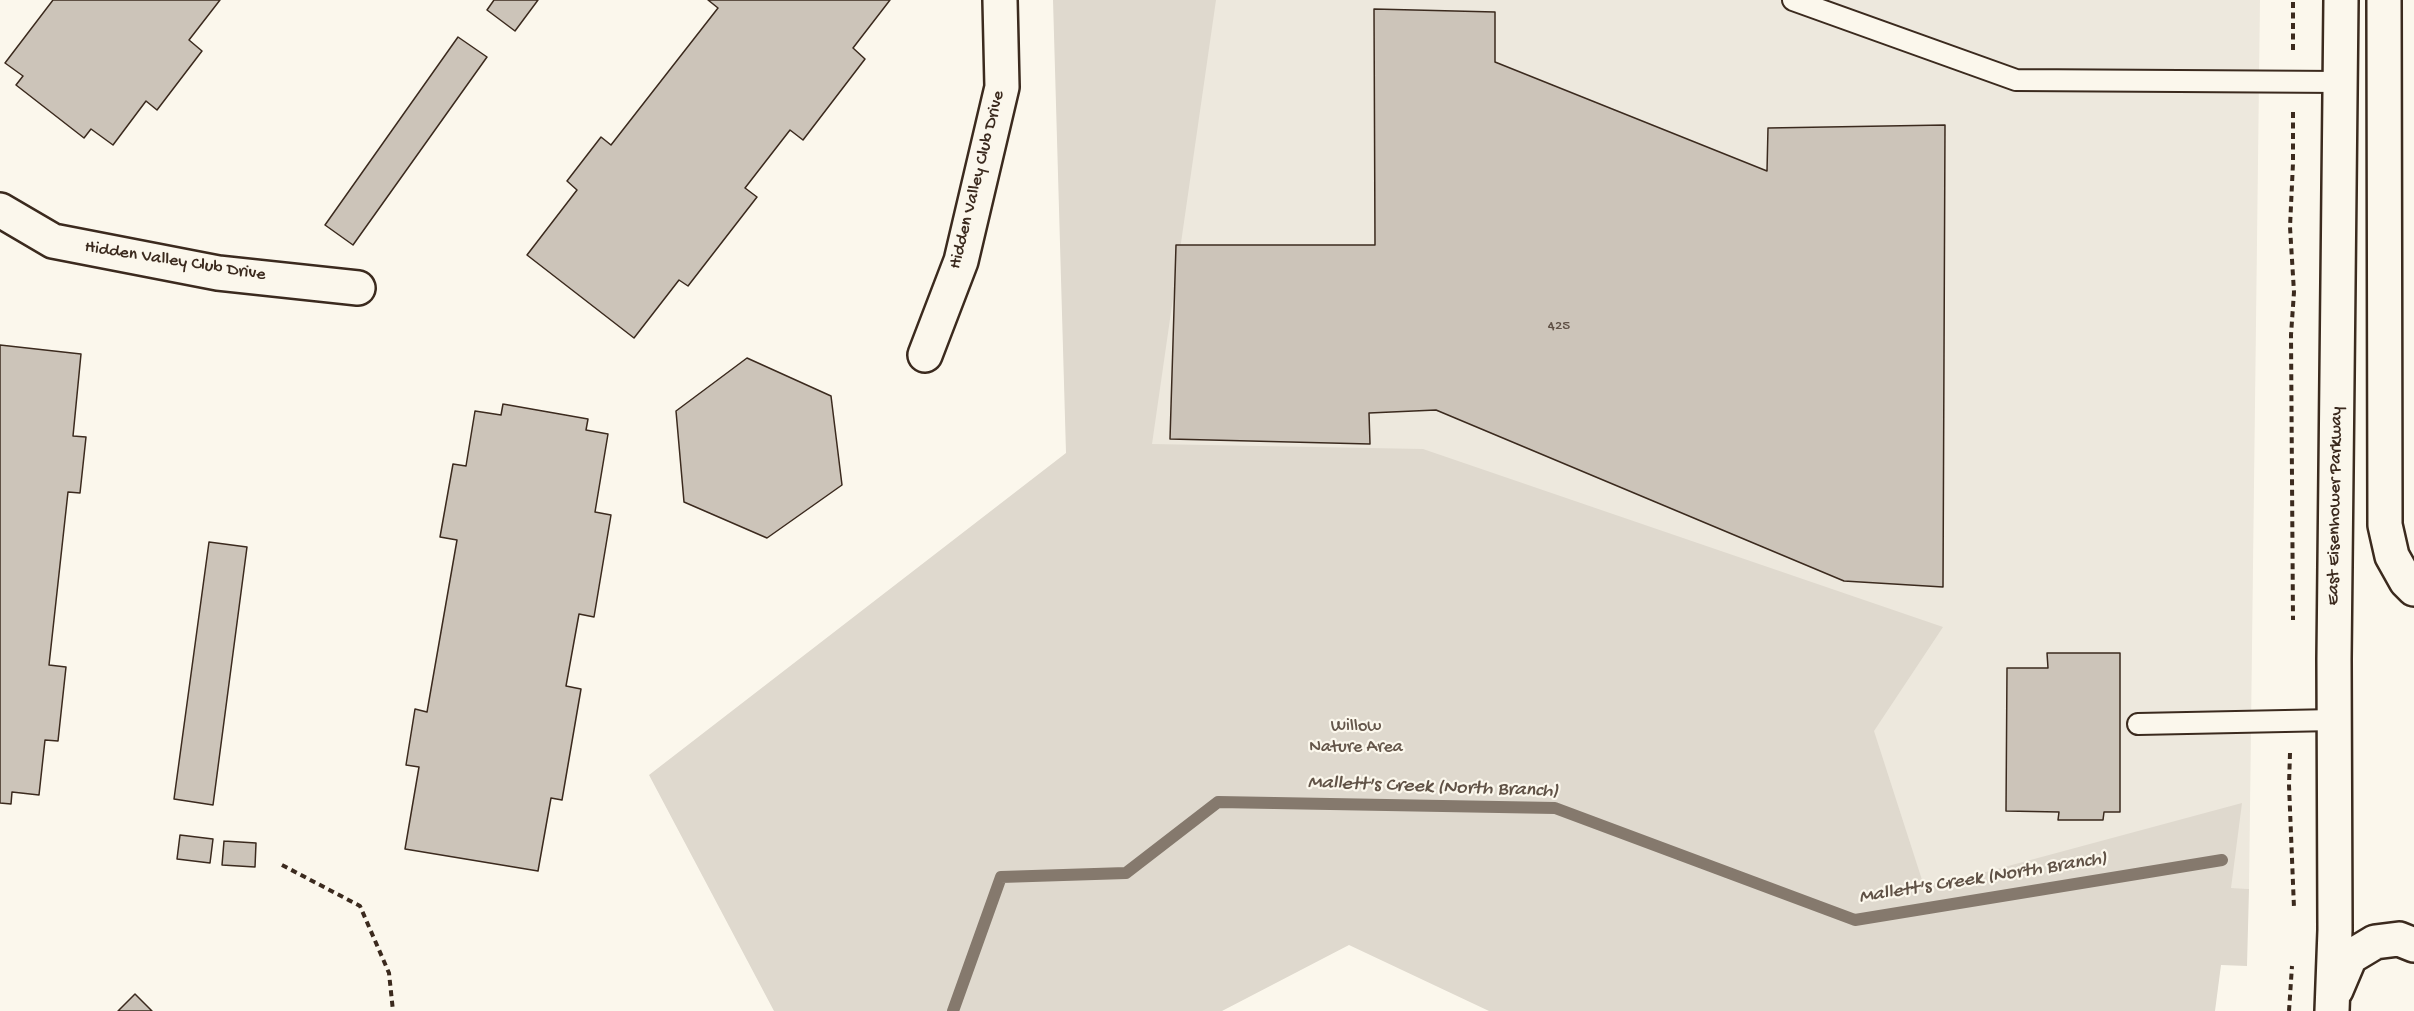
<!DOCTYPE html>
<html>
<head>
<meta charset="utf-8">
<style>
  body { margin:0 }
  canvas { display:block; background:#fbf7ec }
</style>
</head>
<body>
<canvas width="2414" height="1011"></canvas>
<script>
const context = document.querySelector('canvas').getContext('2d');
context.lineJoin = 'round';
function fill(path, color) { context.fillStyle = color; context.fill(path, 'evenodd'); }
const shape = rows => new Path2D(rows.map(r => 'M' + r).join(''));
function stroke(path, color, width, dash) { context.strokeStyle = color; context.lineWidth = width; context.lineCap = dash ? 'butt' : 'round'; context.setLineDash(dash || []); context.stroke(path); }
function write(font, color, halo, rows, align = 'center') {
  context.font = font + ' "Gochi Hand",sans-serif'; context.lineWidth = 4.5; context.setLineDash([]); context.textBaseline = 'middle'; context.strokeStyle = halo; context.fillStyle = color; for (const [text, x, y, turn = 0] of rows) {
    context.save(); context.translate(x, y); context.rotate((+turn || 0) * Math.PI / 180); context.textAlign = isNaN(turn) ? turn : align; if (halo) context.strokeText(text, 0, 0); context.fillText(text, 0, 0); context.restore();
  }
}
const built = shape([
  [1097,0,2260,0,2249,889,1677,878,1088,534]
]);
const green = shape([
  [1053,0,1216,0,1152,444,1423,449,1943,627,1874,731,1923,883,1945,883,2242,803,2231,888,2249,889,2247,966,2221,965,2215,1011,1489,1011,1349,945,1222,1011,774,1011,649,775,1066,453]
]);
const stream = shape([
  [953,1011,1001,877,1126,873,1218,802,1555,808,1855,920,2222,860]
]);
const building = shape([
  [53,0,220,0,189,40,202,51,157,110,146,101,113,145,91,129,84,138,16,85,23,76,5,63,53,0],
  [494,0,538,0,515,31,487,10,494,0],
  [708,0,890,0,853,48,865,59,803,140,790,130,745,188,757,197,688,286,679,280,634,338,527,255,577,190,567,181,601,137,611,145,718,8,708,0],
  [1374,9,1495,12,1495,62,1767,171,1768,128,1945,125,1943,587,1844,581,1436,410,1369,413,1370,444,1170,439,1176,245,1375,245,1374,9],
  [458,37,487,57,353,245,325,225,458,37],
  [0,345,81,354,73,436,86,437,80,493,68,492,49,665,66,667,58,741,45,740,39,795,12,792,11,804,0,803,0,345],
  [747,358,831,396,842,485,767,538,684,502,676,411,747,358],
  [503,404,588,419,586,430,608,434,595,512,611,515,594,617,579,614,566,686,581,689,562,800,551,798,538,871,405,849,419,767,406,765,415,709,427,712,457,540,440,537,453,464,466,466,475,411,501,415,503,404],
  [209,542,247,547,213,805,174,799,209,542],
  [2047,653,2120,653,2120,812,2104,812,2103,820,2058,820,2059,812,2006,811,2007,668,2048,668,2047,653],
  [180,835,213,839,210,863,177,859,180,835],
  [224,841,256,843,255,867,222,865,224,841],
  [135,994,152,1011,118,1011,135,994]
]);
const path = shape([
  [2293,50,2293,0],
  [2293,112,2293,163,2290,227,2294,292,2291,335,2293,620],
  [2290,753,2289,785,2294,908],
  [282,865,360,906,389,973,393,1011],
  [2289,1011,2292,966]
]);
const lane = shape([
  [1793,0,2016,80,2341,82],
  [2138,724,2334,720]
]);
const street = shape([
  [0,210,53,241,218,273,358,288],
  [925,355,961,261,1002,87,1000,0]
]);
const secondary = shape([
  [2384,0,2385,525,2392,556,2406,581,2414,589],
  [2336,990,2350,957,2375,942,2399,939,2414,945],
  [2332,1011,2335,930,2334,659,2341,0]
]);
const numberNames = [
  ["425",1559,327]
];
const streetNames = [
  ["Hidden Valley Club Drive",978,180,-76],
  ["Hidden Valley Club Drive",175,262,9],
  ["East Eisenhower Parkway",2336,506,-89]
];
const parkNames = [
  ["Willow",1356,727],
  ["Nature Area",1356,748]
];
const waterNames = [
  ["Mallett's Creek (North Branch)",1433,788,2],
  ["Mallett's Creek (North Branch)",1983,879,-9]
];
fill(built, '#ede8dd');
fill(green, '#dfd9ce');
stroke(stream, '#85796d', 12);
fill(building, '#ccc4b9');
stroke(building, '#3b2a1e', 1.5);
stroke(lane, '#3b2a1e', 24);
stroke(street, '#3b2a1e', 38);
stroke(secondary, '#3b2a1e', 38);
stroke(path, '#3b2a1e', 4, [6, 4.5]);
stroke(lane, '#fbf7ec', 20);
stroke(street, '#fbf7ec', 33);
stroke(secondary, '#fbf7ec', 33);
write('15px', '#5f5045', null, numberNames);
write('18px', '#3b2a1e', '#fbf7ec', streetNames);
write('18px', '#64564a', '#fbf7ec', parkNames);
write('italic 20px', '#605246', '#fbf7ec', waterNames);
</script>
</body>
</html>
